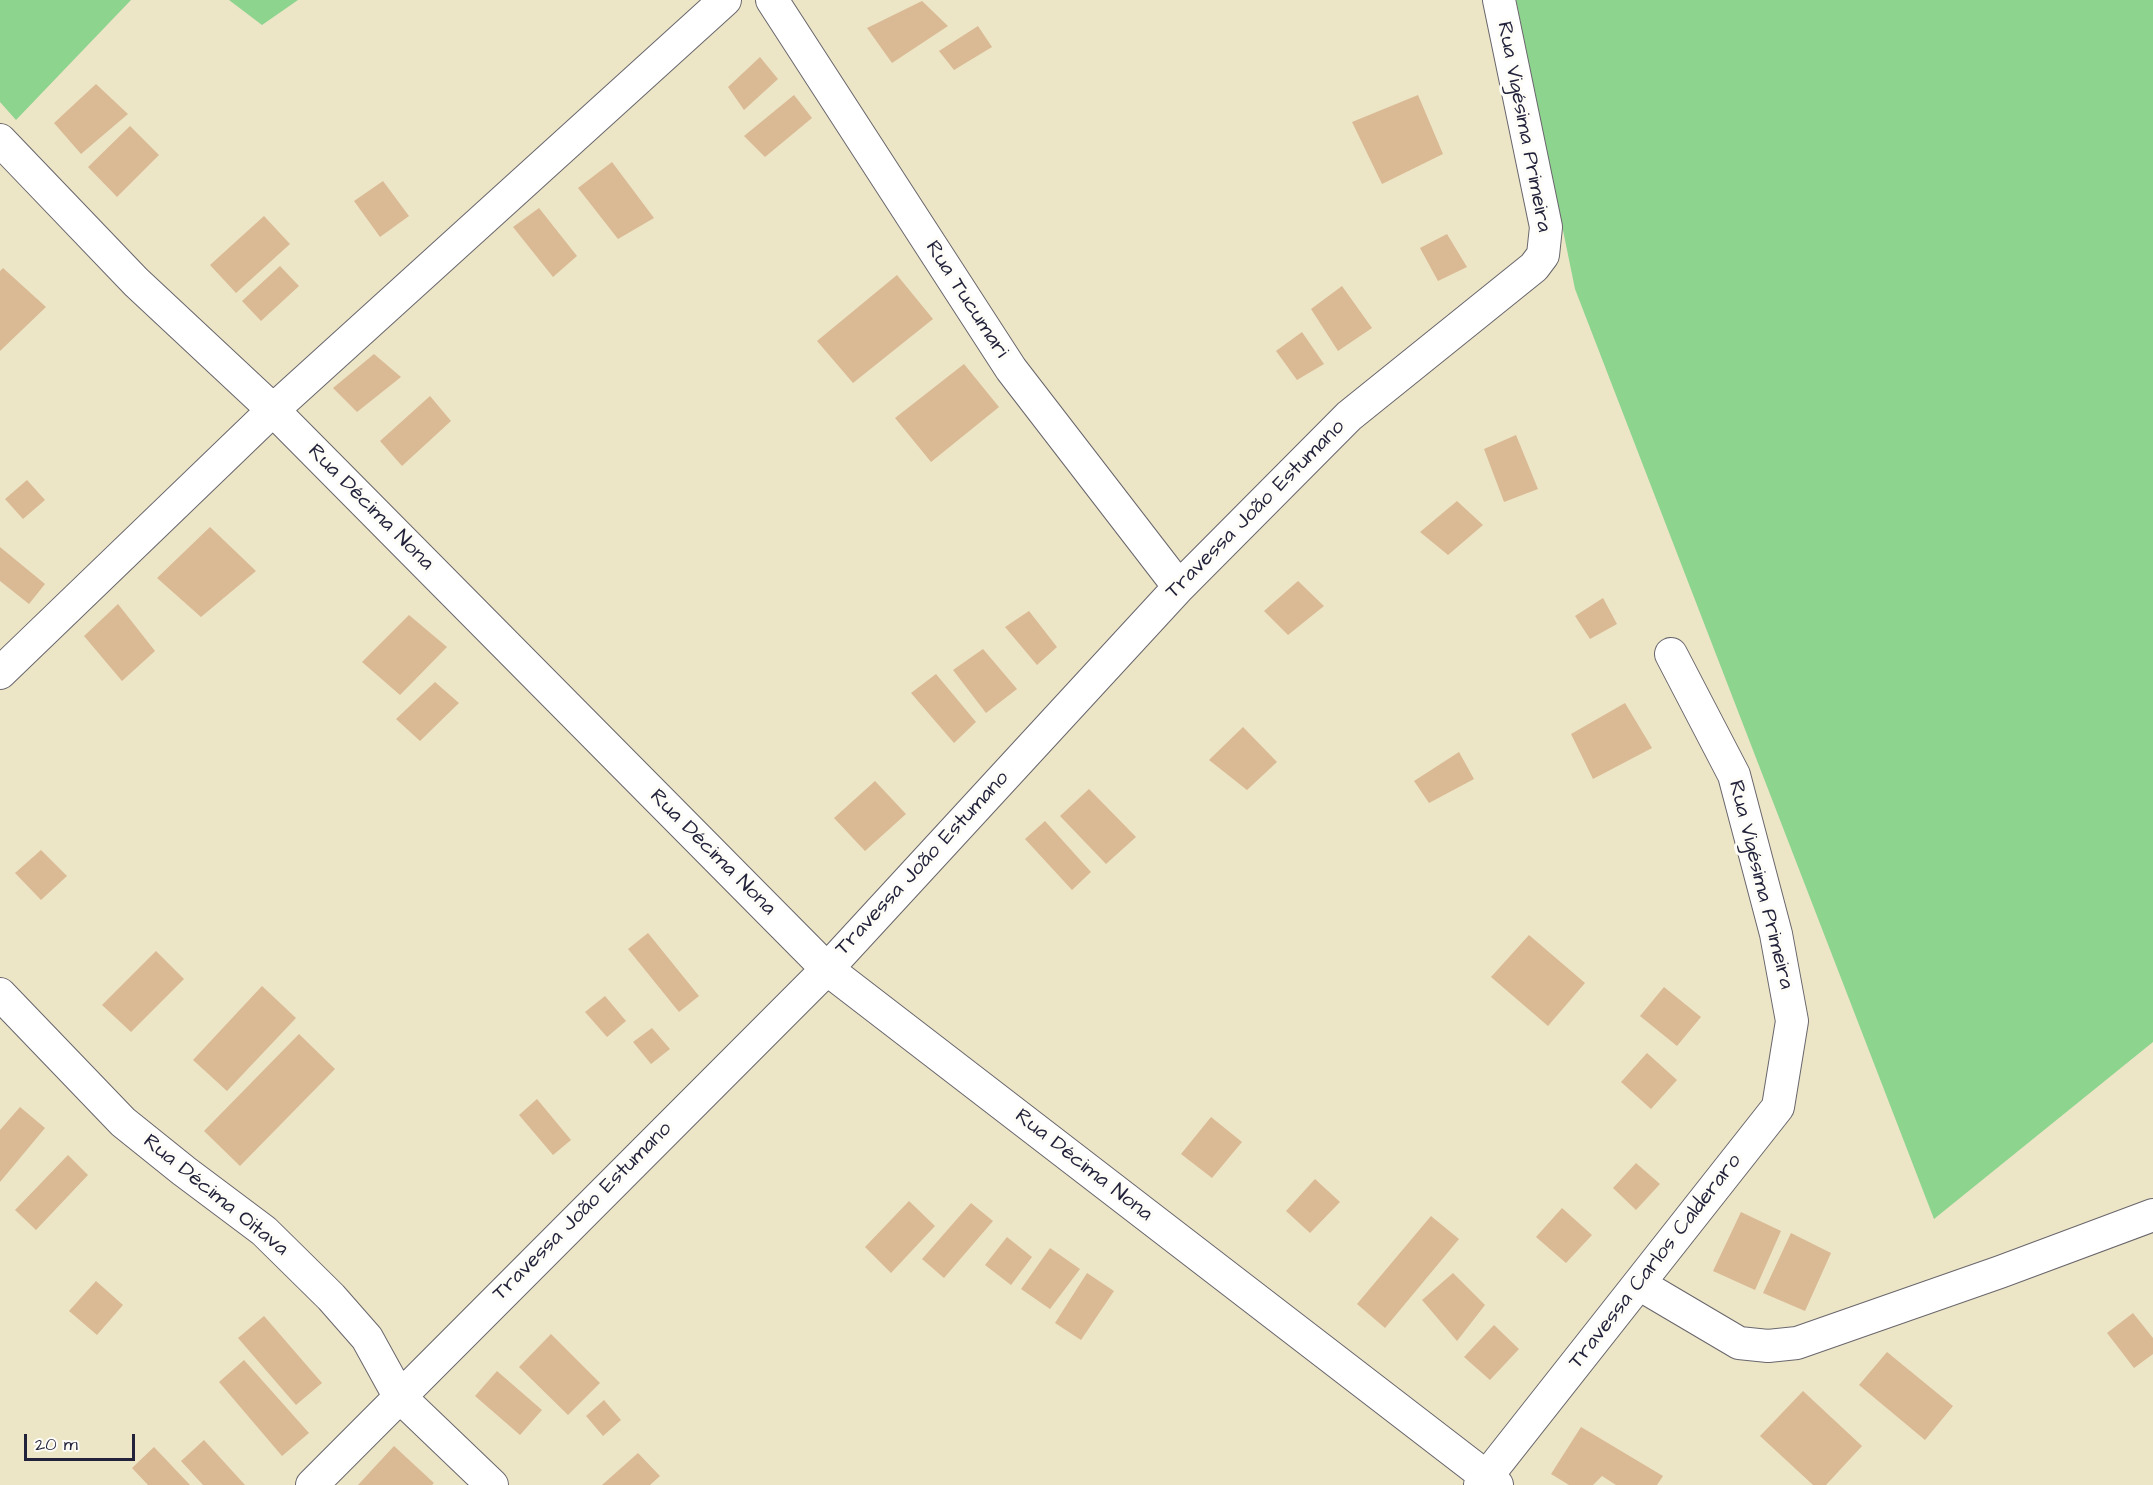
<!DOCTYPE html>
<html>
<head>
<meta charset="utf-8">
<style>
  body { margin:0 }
  #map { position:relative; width:2153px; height:1485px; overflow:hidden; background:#ece5c6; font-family:"Architects Daughter",sans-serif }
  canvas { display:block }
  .scale { position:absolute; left:24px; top:1434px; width:111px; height:27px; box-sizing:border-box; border:3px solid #22223b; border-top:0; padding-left:8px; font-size:18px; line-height:21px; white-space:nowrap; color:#22223b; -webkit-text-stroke:4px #fdfcf7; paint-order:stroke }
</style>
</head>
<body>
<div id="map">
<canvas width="2153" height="1485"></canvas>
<div class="scale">20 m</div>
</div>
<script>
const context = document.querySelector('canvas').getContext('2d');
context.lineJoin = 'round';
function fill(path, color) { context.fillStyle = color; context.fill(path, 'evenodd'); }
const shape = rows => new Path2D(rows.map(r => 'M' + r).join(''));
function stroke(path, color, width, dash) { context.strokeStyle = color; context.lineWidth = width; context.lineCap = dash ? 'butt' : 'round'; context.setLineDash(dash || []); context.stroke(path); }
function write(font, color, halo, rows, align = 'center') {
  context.font = font + ' "Architects Daughter",sans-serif'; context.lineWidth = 6; context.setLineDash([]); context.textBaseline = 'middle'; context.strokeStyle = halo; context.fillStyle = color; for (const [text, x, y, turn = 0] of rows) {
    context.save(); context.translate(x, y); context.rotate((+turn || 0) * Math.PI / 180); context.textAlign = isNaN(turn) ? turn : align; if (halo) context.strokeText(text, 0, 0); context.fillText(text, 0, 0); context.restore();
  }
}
const green = shape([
  [0,0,131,0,16,120,0,102],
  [229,0,298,0,262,25],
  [1516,0,2153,0,2153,1042,1934,1219,1575,289]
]);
const building = shape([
  [922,1,948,26,892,63,867,28],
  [978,26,992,47,954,70,939,51],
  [760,57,778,79,744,110,728,87],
  [96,84,128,114,81,154,54,123],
  [794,95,812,118,765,157,744,136],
  [1418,95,1443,154,1382,184,1352,122],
  [130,126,159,155,117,197,88,167],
  [612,162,654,218,618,239,578,188],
  [383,181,409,216,380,237,354,201],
  [539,208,577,256,553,277,513,227],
  [264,216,290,244,236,293,210,265],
  [1447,234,1467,267,1438,281,1420,248],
  [280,266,299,286,261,321,242,301],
  [3,268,46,307,0,351,0,271],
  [897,275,933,319,853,383,817,341],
  [1342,286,1372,328,1338,351,1311,309],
  [1302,332,1324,364,1297,380,1276,351],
  [374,354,401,377,357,412,333,388],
  [964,364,999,407,931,462,895,418],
  [430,396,451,421,402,466,380,441],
  [1516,435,1538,489,1504,502,1484,449],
  [27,480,45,500,23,519,5,499],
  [1457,501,1483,525,1448,555,1420,532],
  [210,527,256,571,201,617,157,578],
  [0,547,45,584,29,604,0,581],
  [1298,581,1324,606,1288,635,1264,611],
  [1603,598,1617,624,1590,639,1575,616],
  [118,604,155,651,122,681,84,636],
  [1029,611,1057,647,1037,665,1005,627],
  [409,615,447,647,400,695,362,662],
  [983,649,1017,689,986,713,953,670],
  [936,674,976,722,954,743,911,693],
  [435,682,459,703,420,741,396,719],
  [1625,703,1652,748,1593,779,1571,734],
  [1243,727,1277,762,1247,790,1209,760],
  [1459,752,1474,779,1429,803,1414,781],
  [875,781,906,814,865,851,834,818],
  [1089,789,1136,837,1106,864,1060,816],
  [1045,821,1091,872,1072,890,1025,839],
  [41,850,67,876,41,900,15,873],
  [648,933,699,996,679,1012,628,949],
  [1529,935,1585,983,1548,1026,1491,977],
  [156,951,184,979,131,1032,102,1005],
  [262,986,296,1018,227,1091,193,1060],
  [1664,987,1701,1017,1677,1046,1640,1016],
  [605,996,626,1021,607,1037,585,1012],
  [652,1028,670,1049,651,1064,633,1042],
  [299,1034,335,1069,240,1166,204,1131],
  [1647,1053,1677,1080,1651,1109,1621,1082],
  [537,1099,571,1140,553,1155,519,1115],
  [20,1107,45,1128,0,1182,0,1130],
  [1211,1117,1242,1142,1212,1178,1181,1154],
  [68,1155,88,1175,36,1230,15,1210],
  [1636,1163,1660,1184,1636,1210,1613,1188],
  [1315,1179,1340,1202,1310,1233,1286,1211],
  [909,1201,935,1226,891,1273,865,1247],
  [971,1203,993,1221,944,1278,922,1259],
  [1562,1208,1592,1235,1566,1263,1536,1237],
  [1741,1212,1781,1231,1755,1290,1713,1271],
  [1431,1216,1459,1239,1385,1328,1357,1304],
  [1791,1233,1831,1253,1805,1311,1763,1293],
  [1007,1237,1032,1257,1011,1285,985,1265],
  [1050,1248,1080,1269,1050,1309,1021,1289],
  [1087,1273,1114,1291,1081,1340,1055,1323],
  [1453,1273,1485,1305,1457,1341,1422,1300],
  [96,1281,123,1305,97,1335,69,1311],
  [2133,1313,2153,1338,2153,1354,2134,1368,2107,1333],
  [264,1316,322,1383,296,1405,238,1338],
  [1494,1325,1519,1349,1490,1380,1464,1357],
  [551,1334,600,1383,568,1415,519,1367],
  [1887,1352,1953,1406,1925,1440,1859,1385],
  [244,1360,309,1433,282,1456,219,1382],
  [497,1371,542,1410,520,1435,475,1396],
  [1803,1391,1862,1446,1826,1485,1813,1485,1760,1436],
  [604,1400,621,1420,603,1436,586,1416],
  [1581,1427,1663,1476,1657,1485,1616,1485,1602,1476,1593,1485,1569,1485,1551,1474],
  [204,1440,245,1485,203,1485,181,1461],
  [394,1446,434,1483,432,1485,358,1485],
  [154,1447,190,1485,148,1485,132,1468],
  [638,1453,660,1476,650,1485,602,1485]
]);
const minor = shape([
  [772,0,1011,369,1179,587],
  [0,140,136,282,273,410,827,969,1497,1485],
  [0,673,273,410,725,0],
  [0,994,123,1122,184,1171,264,1231,331,1297,367,1338,399,1396,492,1485],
  [1639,1284,1739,1343,1768,1346,1797,1343,2000,1272,2153,1215],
  [312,1485,827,969,1179,587,1349,416,1534,267,1543,255,1546,227,1499,0],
  [1480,1485,1778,1107,1792,1021,1776,934,1734,775,1671,654]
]);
const streetNames = [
  ["Rua Vigésima Primeira",1523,127,79],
  ["Rua Tucumari",966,300,57],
  ["Rua Décima Nona",370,508,45],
  ["Travessa João Estumano",1256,510,-45],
  ["Rua Décima Nona",712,853,45],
  ["Travessa João Estumano",923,864,-47],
  ["Rua Vigésima Primeira",1760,885,76],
  ["Rua Décima Nona",1083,1166,38],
  ["Rua Décima Oitava",215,1196,39],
  ["Travessa João Estumano",583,1212,-45],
  ["Travessa Carlos Calderaro",1656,1262,-52]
];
fill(green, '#8dd48f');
fill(building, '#daba95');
stroke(minor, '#69666c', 34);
stroke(minor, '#fff', 32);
write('21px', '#22223b', '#fdfcf7', streetNames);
</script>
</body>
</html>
